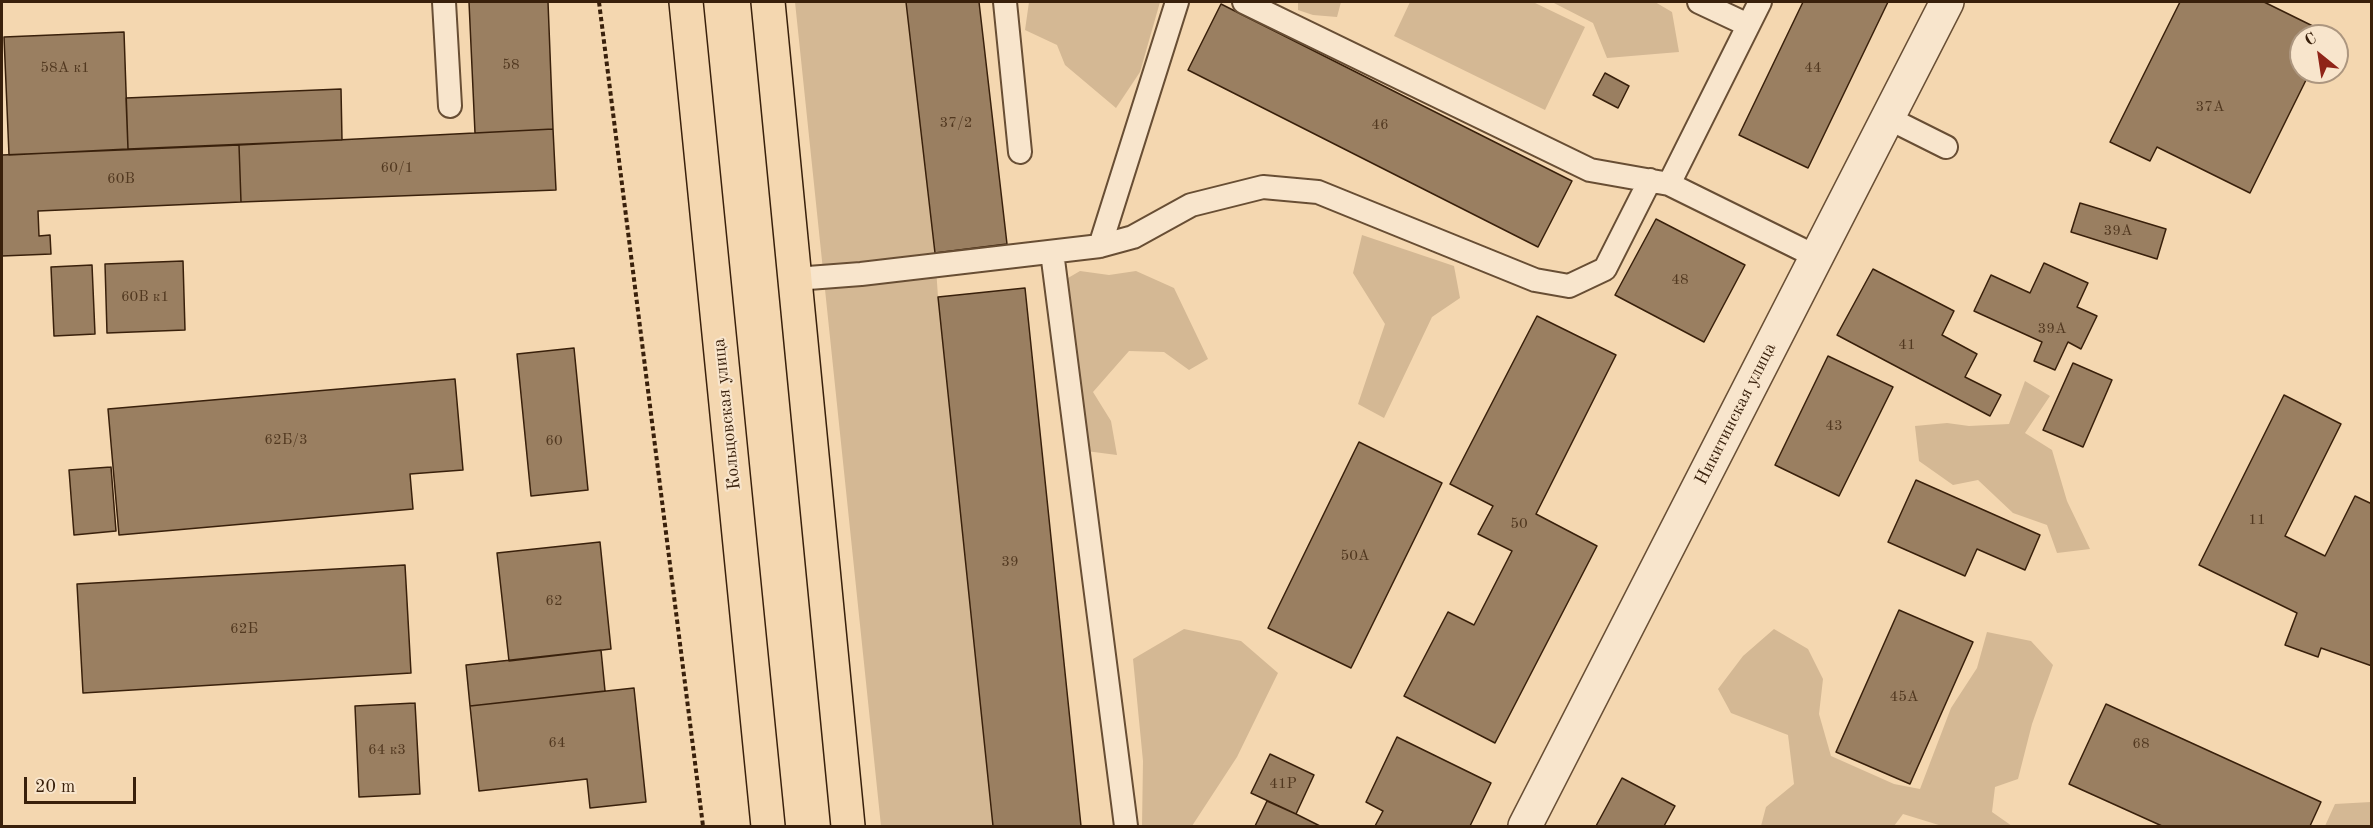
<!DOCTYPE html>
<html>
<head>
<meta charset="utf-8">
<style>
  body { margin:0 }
  #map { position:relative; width:2373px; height:828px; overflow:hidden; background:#f4d7b0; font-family:"Old Standard TT",serif }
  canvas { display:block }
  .frame { position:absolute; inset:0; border:3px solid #39200b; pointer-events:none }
  .north { position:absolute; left:2289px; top:24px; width:60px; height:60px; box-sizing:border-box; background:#f8e5cc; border:2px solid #ac967f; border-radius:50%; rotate:330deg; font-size:16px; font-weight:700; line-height:24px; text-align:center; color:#39200b }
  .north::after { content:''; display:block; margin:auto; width:21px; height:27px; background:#8f2418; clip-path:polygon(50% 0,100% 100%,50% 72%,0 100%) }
  .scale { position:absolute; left:24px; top:777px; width:112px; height:27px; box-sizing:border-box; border:3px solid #39200b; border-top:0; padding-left:8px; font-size:18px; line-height:21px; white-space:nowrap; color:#39200b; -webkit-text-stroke:4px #f8e5cc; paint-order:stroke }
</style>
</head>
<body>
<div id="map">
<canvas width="2373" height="828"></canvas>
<div class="frame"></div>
<div class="north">С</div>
<div class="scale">20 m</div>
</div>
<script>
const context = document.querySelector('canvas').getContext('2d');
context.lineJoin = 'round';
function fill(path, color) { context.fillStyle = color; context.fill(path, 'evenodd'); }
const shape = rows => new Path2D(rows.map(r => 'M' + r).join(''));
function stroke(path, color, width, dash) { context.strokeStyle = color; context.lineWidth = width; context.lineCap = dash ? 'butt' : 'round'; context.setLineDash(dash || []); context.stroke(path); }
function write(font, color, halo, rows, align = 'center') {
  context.font = font + ' "Old Standard TT",serif'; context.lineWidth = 4.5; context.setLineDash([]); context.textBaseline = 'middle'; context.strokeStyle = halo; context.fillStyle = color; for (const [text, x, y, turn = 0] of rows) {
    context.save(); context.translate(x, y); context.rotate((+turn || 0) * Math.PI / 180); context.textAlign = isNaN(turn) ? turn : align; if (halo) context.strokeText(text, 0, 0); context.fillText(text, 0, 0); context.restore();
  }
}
const green = shape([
  [795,2,906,2,935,253,938,297,993,826,881,826],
  [1029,2,1160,2,1140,72,1116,108,1065,65,1057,45,1025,30],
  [1298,2,1341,2,1337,17,1313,15,1298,10],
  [1410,2,1533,2,1585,27,1545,110,1394,36],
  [1552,2,1655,2,1672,12,1679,52,1607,58,1593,23],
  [1362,235,1454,266,1460,298,1432,317,1384,418,1358,404,1385,324,1353,273],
  [1080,271,1109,275,1136,271,1174,288,1208,359,1189,370,1164,352,1129,351,1093,392,1111,421,1117,455,1086,451,1077,387,1068,278],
  [2025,381,2050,396,2025,433,2052,450,2067,501,2090,549,2057,553,2047,525,2013,513,1978,480,1953,485,1919,461,1915,426,1947,423,1969,426,2009,424],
  [1184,629,1241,641,1278,673,1237,757,1192,826,1142,826,1143,761,1133,659],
  [1774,629,1808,649,1823,679,1819,714,1831,756,1894,784,1920,789,1951,708,1977,668,1987,632,2031,641,2053,665,2032,724,2018,779,1995,787,1992,812,2012,826,1942,826,1903,814,1894,826,1761,826,1766,807,1794,784,1788,735,1731,713,1718,689,1743,656],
  [2371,802,2371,826,2325,826,2335,804]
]);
const building = shape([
  [469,2,548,2,553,129,475,133,469,2],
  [906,2,979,2,1007,244,935,253,906,2],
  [1803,2,1888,2,1808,168,1739,135,1803,2],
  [2180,2,2264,2,2329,34,2328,36,2301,36,2301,72,2310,72,2250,193,2157,147,2150,161,2110,142,2180,2],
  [1221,4,1572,181,1538,247,1188,70,1221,4],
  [124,32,128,149,9,155,4,37,124,32],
  [1605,73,1629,86,1618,108,1593,95,1605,73],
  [341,89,342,140,128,149,126,98,341,89],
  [553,129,556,190,241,202,239,145,553,129],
  [239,145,241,202,38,211,39,236,50,235,51,254,2,256,2,155,239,145],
  [2080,203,2166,229,2157,259,2071,232,2080,203],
  [1656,219,1745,265,1704,342,1615,295,1656,219],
  [183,261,185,330,107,333,105,264,183,261],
  [2044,263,2088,283,2077,307,2097,316,2081,349,2068,342,2055,370,2034,361,2042,342,1974,311,1991,275,2030,293,2044,263],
  [92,265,95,334,54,336,51,267,92,265],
  [1873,269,1954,311,1942,335,1977,354,1965,377,2001,395,1990,416,1837,335,1873,269],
  [1025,288,1081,826,993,826,938,297,1025,288],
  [1537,316,1616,355,1536,514,1597,546,1495,743,1404,696,1448,612,1474,625,1512,551,1478,534,1493,506,1450,484,1537,316],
  [574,348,588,490,531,496,517,354,574,348],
  [1828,356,1893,387,1839,496,1775,465,1828,356],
  [2073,363,2112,380,2083,447,2043,430,2073,363],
  [455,379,463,470,410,474,413,509,119,535,108,409,455,379],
  [2284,395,2341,424,2285,536,2325,556,2355,496,2372,504,2372,666,2321,648,2318,657,2285,645,2297,613,2199,565,2284,395],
  [1359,442,1442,483,1351,668,1268,628,1359,442],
  [111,467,116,531,74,535,69,470,111,467],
  [1916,480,2040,535,2025,570,1977,549,1965,576,1888,542,1916,480],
  [600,542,611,649,509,661,497,553,600,542],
  [405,565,411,673,83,693,77,584,405,565],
  [1899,610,1973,642,1910,784,1836,752,1899,610],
  [601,650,605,691,470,706,466,665,601,650],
  [634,688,646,802,590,808,587,779,479,791,470,706,634,688],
  [415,703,420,794,359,797,355,706,415,703],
  [2106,704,2321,802,2310,826,2162,826,2069,784,2106,704],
  [1397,737,1491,783,1470,826,1375,826,1383,811,1366,802,1397,737],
  [1270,754,1314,775,1296,814,1251,793,1270,754],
  [1622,778,1675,806,1664,826,1596,826,1622,778],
  [1267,801,1296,814,1320,826,1255,826,1267,801]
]);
const path = shape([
  [599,2,703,826]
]);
const service = shape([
  [444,2,450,106],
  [1005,2,1020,152],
  [1244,2,1590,170,1669,184,1817,257],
  [1699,2,1748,25],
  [1888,118,1946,147],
  [1669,184,1760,2],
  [1100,246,1177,2],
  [1052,252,1126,826],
  [795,279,861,274,1100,246,1133,237,1191,205,1263,187,1318,192,1535,280,1569,286,1605,269,1650,180]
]);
const tertiary = shape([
  [1525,826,1947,2]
]);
const primary = shape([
  [686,2,768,826],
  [768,2,848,826]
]);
const numberNames = [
  ["58",511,65],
  ["58А к1",65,68],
  ["44",1813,68],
  ["37А",2210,107],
  ["37/2",956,123],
  ["46",1380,125],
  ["60/1",397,168],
  ["60В",121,179],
  ["39А",2118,231],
  ["48",1680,280],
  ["60В к1",145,297],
  ["39А",2052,329],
  ["41",1907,345],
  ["43",1834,426],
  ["62Б/3",286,440],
  ["60",554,441],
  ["11",2257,520],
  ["50",1519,524],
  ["50А",1355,556],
  ["39",1010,562],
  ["62",554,601],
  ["62Б",244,629],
  ["45А",1904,697],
  ["64",557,743],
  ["68",2141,744],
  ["64 к3",387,750],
  ["41Р",1283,784]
];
const streetNames = [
  ["Кольцовская улица",727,414,-96],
  ["Никитинская улица",1736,414,-63]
];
fill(green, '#d4b894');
fill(building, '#9a7f61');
stroke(building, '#39200b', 1.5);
stroke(service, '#684e34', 26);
stroke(tertiary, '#684e34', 36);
stroke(primary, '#39200b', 36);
stroke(path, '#39200b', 4, [4.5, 3]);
stroke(service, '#f8e5cc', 22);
stroke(tertiary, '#f8e5cc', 33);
stroke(primary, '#f4d7b0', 33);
write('15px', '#513820', null, numberNames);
write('18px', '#39200b', '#f8e5cc', streetNames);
</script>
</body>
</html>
